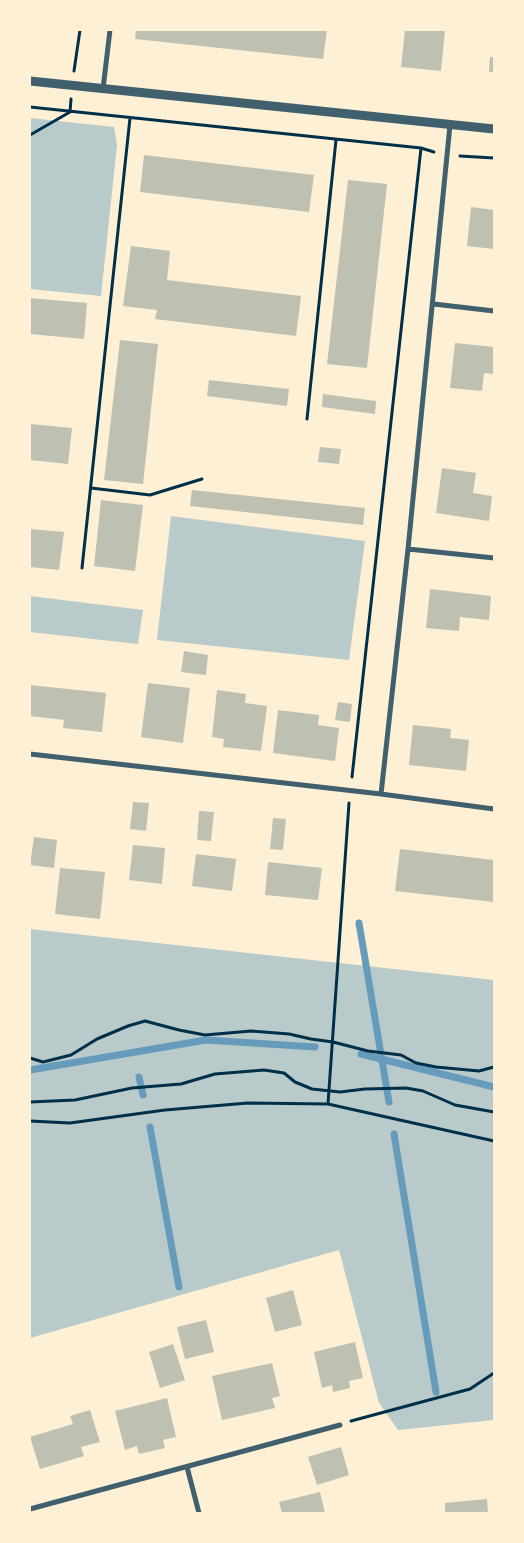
<!DOCTYPE html>
<html>
<head>
<meta charset="utf-8">
<style>
  body { margin:0 }
  #map { position:relative; width:524px; height:1543px; overflow:hidden; background:#fdf0d5; font-family:"Roboto Condensed",sans-serif }
  canvas { display:block }
  .frame { position:absolute; inset:0; border:31px solid #fdf0d5; pointer-events:none }
</style>
</head>
<body>
<div id="map">
<canvas width="524" height="1543"></canvas>
<div class="frame"></div>
</div>
<script>
const context = document.querySelector('canvas').getContext('2d');
context.lineJoin = 'round';
function fill(path, color) { context.fillStyle = color; context.fill(path, 'evenodd'); }
const shape = rows => new Path2D(rows.map(r => 'M' + r).join(''));
function stroke(path, color, width, dash) { context.strokeStyle = color; context.lineWidth = width; context.lineCap = dash ? 'butt' : 'round'; context.setLineDash(dash || []); context.stroke(path); }
const green = shape([
  [30,118,114,127,117,145,101,296,30,289],
  [171,516,365,541,349,660,157,640],
  [30,596,143,610,138,644,30,632],
  [30,929,494,980,494,1420,398,1430,379,1403,339,1250,30,1338]
]);
const stream = shape([
  [359,923,389,1102],
  [361,1054,494,1087],
  [30,1070,206,1040,315,1047],
  [139,1077,143,1095],
  [150,1127,179,1287],
  [394,1134,436,1392]
]);
const building = shape([
  [136,30,327,30,323,59,135,39],
  [405,30,445,30,441,71,401,67],
  [490,57,494,57,494,72,489,72],
  [144,155,314,175,309,212,140,192],
  [348,180,387,184,367,368,327,364],
  [471,207,494,210,494,249,467,246],
  [131,246,170,251,167,280,301,296,296,336,155,319,157,310,123,306],
  [30,298,87,303,84,339,30,334],
  [120,340,158,344,143,484,104,480],
  [455,343,494,347,494,374,484,373,482,391,450,388],
  [209,380,289,389,287,406,207,396],
  [323,394,376,401,375,414,322,407],
  [30,424,72,428,68,464,30,460],
  [320,447,341,449,339,464,318,462],
  [442,468,476,473,473,493,492,496,489,521,436,513],
  [192,490,365,508,363,525,190,506],
  [101,500,143,505,135,571,94,566],
  [30,529,64,532,59,570,30,567],
  [430,589,491,596,489,620,460,617,459,631,426,628],
  [184,651,208,655,206,675,181,672],
  [148,683,190,688,183,743,141,737],
  [30,685,106,693,102,732,63,728,64,720,30,716],
  [217,690,246,694,245,703,267,706,261,751,223,747,224,739,212,737],
  [338,702,352,704,350,722,335,720],
  [278,710,319,715,318,725,339,728,335,761,273,753],
  [413,725,451,729,450,738,469,740,466,771,409,765],
  [133,802,149,803,146,831,130,829],
  [199,811,214,812,211,841,197,840],
  [273,818,286,819,283,850,270,849],
  [34,837,57,840,54,868,30,865],
  [133,845,165,848,162,884,129,880],
  [400,849,494,860,494,902,395,891],
  [196,854,236,859,232,891,192,886],
  [268,862,322,868,318,900,265,895],
  [60,868,105,872,100,919,55,914],
  [293,1290,302,1325,275,1332,266,1298],
  [206,1320,214,1352,185,1359,177,1327],
  [355,1342,363,1378,349,1381,350,1388,333,1392,332,1385,322,1388,314,1352],
  [173,1344,185,1380,160,1388,149,1352],
  [272,1363,280,1396,272,1398,275,1408,222,1420,212,1376],
  [167,1398,176,1437,163,1440,165,1448,139,1454,137,1446,125,1450,115,1411],
  [90,1410,100,1442,81,1447,84,1456,40,1469,30,1437,73,1424,70,1416],
  [341,1447,349,1475,317,1485,308,1457],
  [320,1492,325,1513,282,1513,279,1502],
  [487,1499,488,1513,445,1513,445,1503]
]);
const path = shape([
  [74,71,80,30],
  [30,107,421,148,434,152],
  [30,135,70,112,71,99],
  [460,156,494,158],
  [307,419,336,140],
  [91,488,150,495,202,479],
  [82,568,130,118],
  [352,777,421,148],
  [30,1058,43,1062,71,1055,97,1039,128,1026,145,1021,179,1030,205,1035,251,1031,289,1034,311,1039,333,1042,368,1051,401,1055,416,1063,436,1067,479,1071,494,1067],
  [30,1102,75,1100,132,1088,181,1084,215,1074,264,1070,284,1073,295,1082,312,1089,340,1092,365,1089,406,1088,423,1091,455,1105,494,1112],
  [328,1104,349,803],
  [30,1121,70,1123,165,1110,248,1103,328,1104,494,1141],
  [351,1421,470,1389,494,1373]
]);
const minor = shape([
  [103,89,110,30],
  [434,304,494,311],
  [408,549,494,558],
  [30,754,381,794,494,809],
  [381,794,408,549,450,125],
  [187,1467,199,1513],
  [30,1509,340,1425]
]);
const tertiary = shape([
  [30,81,494,129]
]);
fill(green, '#b9caca');
stroke(stream, '#669bbc', 7);
fill(building, '#bec0b2');
stroke(path, '#003049', 3);
stroke(minor, '#3f606c', 5);
stroke(tertiary, '#3f606c', 9);
</script>
</body>
</html>
